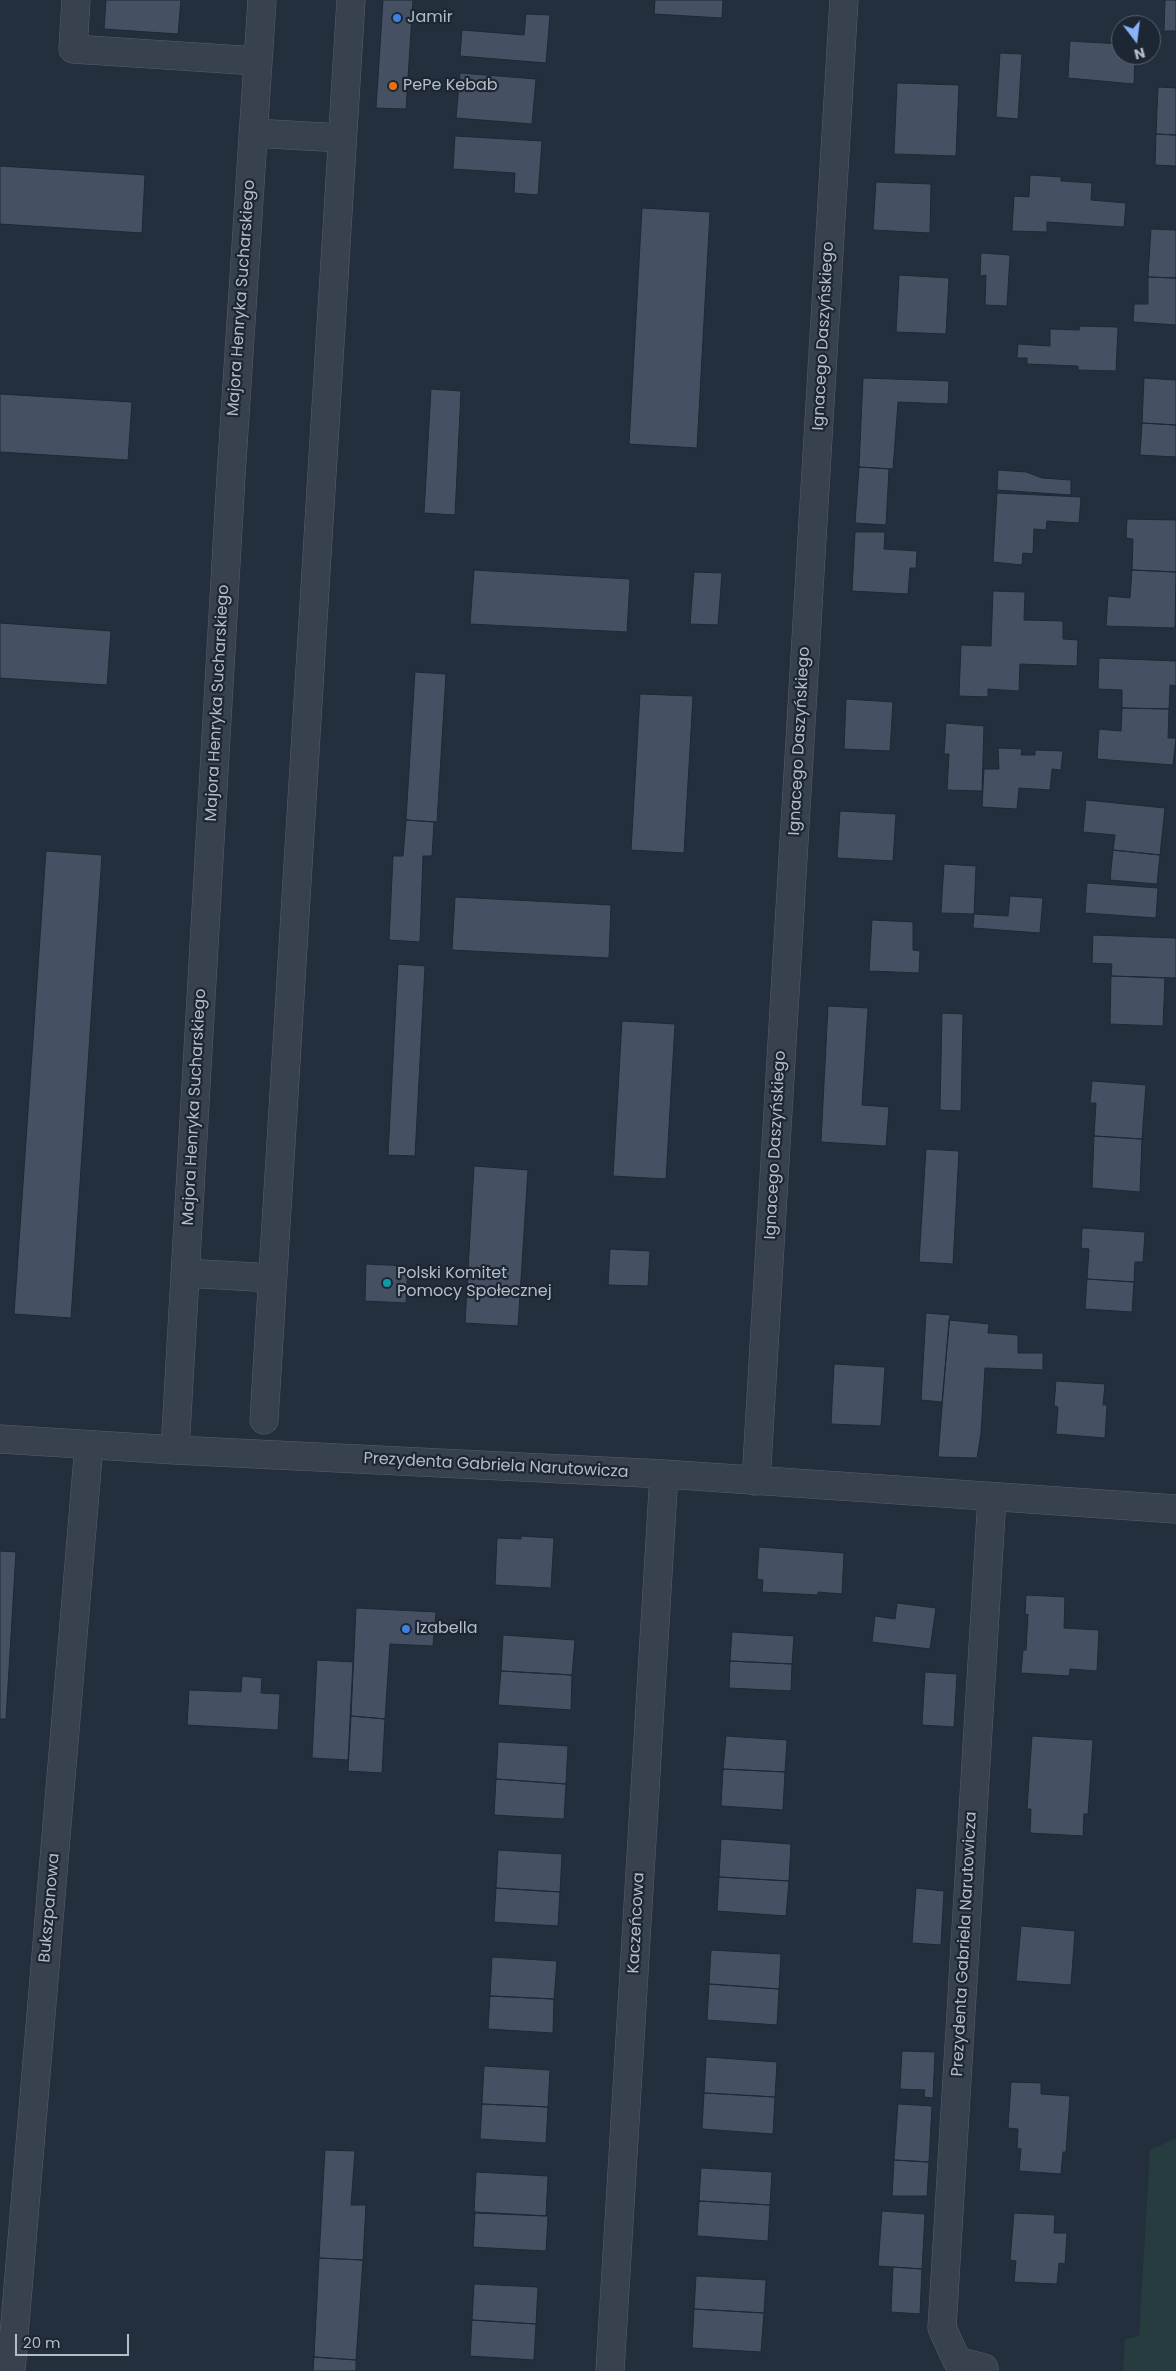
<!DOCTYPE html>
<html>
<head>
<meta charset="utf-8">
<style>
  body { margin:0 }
  #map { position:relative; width:1176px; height:2371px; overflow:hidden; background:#242f3e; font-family:Poppins,sans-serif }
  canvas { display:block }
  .north { position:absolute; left:1111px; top:15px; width:50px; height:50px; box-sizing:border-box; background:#1d2633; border:1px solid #59626f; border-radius:50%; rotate:165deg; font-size:14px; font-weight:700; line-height:20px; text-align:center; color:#b4bcc9 }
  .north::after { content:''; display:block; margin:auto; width:18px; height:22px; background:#8ab4f8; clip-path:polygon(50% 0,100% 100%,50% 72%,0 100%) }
  .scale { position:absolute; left:15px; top:2334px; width:114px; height:22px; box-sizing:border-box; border:2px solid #b4bcc9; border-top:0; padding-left:6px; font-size:15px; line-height:18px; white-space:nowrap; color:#b4bcc9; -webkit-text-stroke:4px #1d2633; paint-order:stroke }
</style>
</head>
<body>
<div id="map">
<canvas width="1176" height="2371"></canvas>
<div class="north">N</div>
<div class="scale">20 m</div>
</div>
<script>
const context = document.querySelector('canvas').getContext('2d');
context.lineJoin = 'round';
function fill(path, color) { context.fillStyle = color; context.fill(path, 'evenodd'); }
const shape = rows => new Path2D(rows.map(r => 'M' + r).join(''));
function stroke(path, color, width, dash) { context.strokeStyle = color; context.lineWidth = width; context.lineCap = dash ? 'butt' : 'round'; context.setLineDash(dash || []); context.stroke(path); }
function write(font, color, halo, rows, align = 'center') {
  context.font = font + ' Poppins,sans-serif'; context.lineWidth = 4.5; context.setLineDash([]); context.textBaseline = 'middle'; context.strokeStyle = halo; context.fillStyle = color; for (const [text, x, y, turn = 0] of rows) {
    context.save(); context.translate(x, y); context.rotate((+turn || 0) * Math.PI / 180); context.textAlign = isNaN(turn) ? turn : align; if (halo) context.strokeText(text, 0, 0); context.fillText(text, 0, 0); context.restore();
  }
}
const green = shape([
  [1176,2138,1176,2371,1123,2371,1125,2339,1139,2336,1150,2150]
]);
const building = shape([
  [106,0,181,0,178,34,104,29,106,0],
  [383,0,413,0,406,109,376,108,383,0],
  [655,0,723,0,722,18,654,14,655,0],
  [1165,0,1176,0,1176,31,1164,31,1165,0],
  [526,14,550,15,546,63,460,56,462,30,524,35,526,14],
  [1070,41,1121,44,1121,55,1135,55,1134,84,1068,78,1070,41],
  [1000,53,1022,54,1018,119,996,117,1000,53],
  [460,73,536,79,532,124,456,118,460,73],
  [897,83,959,85,956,156,894,154,897,83],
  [1158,87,1176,88,1176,135,1156,134,1158,87],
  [1156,134,1176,135,1176,166,1155,165,1156,134],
  [455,136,542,141,538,195,514,193,515,173,453,169,455,136],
  [0,166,145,175,142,233,0,224,0,166],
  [1030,175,1061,177,1061,181,1092,183,1091,200,1126,203,1124,227,1047,222,1047,232,1012,231,1014,196,1029,197,1030,175],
  [876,182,931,184,930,233,873,230,876,182],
  [642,208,710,212,697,448,629,444,642,208],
  [1151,229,1176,230,1176,278,1148,277,1151,229],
  [981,253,1010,255,1007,306,985,305,986,275,980,276,981,253],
  [899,275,949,278,946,334,896,332,899,275],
  [1148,277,1176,278,1176,325,1133,322,1134,304,1148,304,1148,277],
  [1080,326,1118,327,1116,371,1078,370,1078,366,1027,364,1027,358,1017,358,1018,344,1050,346,1050,329,1079,330,1080,326],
  [863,378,949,381,948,404,898,402,893,469,859,467,863,378],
  [1144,378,1176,380,1176,425,1142,423,1144,378],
  [431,389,461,391,455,515,424,513,431,389],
  [0,394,132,402,128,460,0,452,0,394],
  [1142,423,1176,425,1176,457,1140,455,1142,423],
  [859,467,889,469,886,525,855,523,859,467],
  [998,470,1026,472,1042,478,1071,480,1071,495,997,490,998,470],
  [997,493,1081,497,1079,523,1047,521,1046,530,1034,529,1033,554,1023,553,1022,565,993,562,997,493],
  [1127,519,1176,520,1176,572,1132,570,1133,539,1126,538,1127,519],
  [855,532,885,532,884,549,917,551,916,568,910,568,908,594,852,591,855,532],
  [474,570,630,579,627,632,470,624,474,570],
  [1132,570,1176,572,1175,628,1106,626,1108,596,1130,598,1132,570],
  [694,572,722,573,718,625,690,624,694,572],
  [993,591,1025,592,1024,620,1063,621,1063,639,1078,640,1077,666,1020,664,1019,691,988,689,988,697,959,696,961,645,991,646,993,591],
  [0,623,111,631,107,685,0,678,0,623],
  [1099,658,1176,661,1176,686,1170,685,1169,709,1122,708,1122,690,1098,689,1099,658],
  [415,672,446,674,437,822,406,820,415,672],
  [640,694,693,696,684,853,631,850,640,694],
  [846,699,893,702,890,751,844,749,846,699],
  [1122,708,1169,709,1168,738,1176,738,1173,765,1097,759,1099,729,1121,731,1122,708],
  [946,723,984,726,982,791,947,790,949,754,944,754,946,723],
  [998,748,1022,749,1021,755,1035,755,1035,750,1063,751,1061,770,1052,769,1050,790,1019,788,1017,809,982,807,984,769,999,769,998,748],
  [1086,800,1165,808,1160,855,1113,850,1115,835,1083,832,1086,800],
  [840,811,896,814,893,861,837,858,840,811],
  [406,820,434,822,432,856,423,856,420,942,389,940,393,856,403,856,406,820],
  [1113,850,1160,855,1157,884,1110,880,1113,850],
  [46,851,102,855,71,1318,14,1314,46,851],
  [944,864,976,866,974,914,941,913,944,864],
  [1087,883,1158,888,1156,918,1085,913,1087,883],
  [1010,896,1043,898,1040,933,973,928,974,914,1008,916,1010,896],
  [455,897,611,905,609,958,452,950,455,897],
  [872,920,913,922,913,950,920,951,919,973,869,971,872,920],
  [1093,935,1176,938,1176,978,1111,976,1112,964,1092,963,1093,935],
  [398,964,425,966,415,1156,388,1155,398,964],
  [1111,976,1165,978,1163,1026,1110,1024,1111,976],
  [828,1006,868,1008,862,1105,889,1107,886,1146,821,1142,828,1006],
  [942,1013,963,1014,961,1111,940,1110,942,1013],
  [622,1021,675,1024,666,1179,613,1176,622,1021],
  [1092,1081,1146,1085,1142,1139,1094,1136,1096,1103,1090,1103,1092,1081],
  [1094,1136,1142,1139,1140,1192,1092,1188,1094,1136],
  [926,1149,959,1151,953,1264,919,1262,926,1149],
  [474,1166,528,1170,518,1326,465,1323,474,1166],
  [1082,1228,1145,1232,1143,1262,1135,1262,1134,1282,1087,1279,1089,1249,1081,1248,1082,1228],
  [610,1249,650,1251,648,1286,608,1285,610,1249],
  [366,1264,408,1266,406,1303,365,1301,366,1264],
  [1087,1279,1134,1282,1132,1312,1085,1309,1087,1279],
  [926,1313,950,1315,942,1402,921,1400,926,1313],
  [949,1320,989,1324,988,1333,1018,1335,1018,1353,1043,1353,1043,1370,985,1368,981,1433,977,1458,938,1457,949,1320],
  [834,1364,885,1367,881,1426,831,1424,834,1364],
  [1056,1381,1105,1384,1103,1405,1107,1405,1105,1438,1056,1434,1058,1407,1054,1406,1056,1381],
  [521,1536,554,1538,551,1588,495,1585,497,1538,521,1539,521,1536],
  [759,1547,844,1553,842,1594,818,1592,818,1595,762,1592,763,1580,757,1579,759,1547],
  [0,1551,16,1552,6,1719,0,1719,0,1551],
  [1026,1595,1065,1597,1064,1628,1099,1630,1097,1671,1070,1669,1069,1676,1021,1673,1023,1650,1026,1650,1028,1614,1025,1615,1026,1595],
  [897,1603,936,1608,930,1649,872,1642,875,1616,895,1619,897,1603],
  [356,1608,436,1612,433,1646,390,1644,385,1719,351,1716,356,1608],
  [732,1632,794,1636,792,1664,730,1661,732,1632],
  [503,1635,575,1640,572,1675,501,1671,503,1635],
  [317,1660,353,1662,348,1760,312,1758,317,1660],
  [730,1661,792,1664,791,1691,729,1688,730,1661],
  [501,1671,572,1675,571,1710,498,1705,501,1671],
  [925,1672,957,1674,954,1727,922,1725,925,1672],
  [242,1676,262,1678,261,1693,280,1694,278,1730,187,1725,189,1690,241,1692,242,1676],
  [351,1716,385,1719,382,1773,348,1771,351,1716],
  [726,1736,787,1740,785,1772,723,1769,726,1736],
  [1032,1736,1093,1740,1088,1814,1084,1814,1083,1836,1030,1833,1031,1809,1027,1809,1032,1736],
  [498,1742,568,1746,566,1784,496,1779,498,1742],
  [723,1769,785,1772,783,1810,721,1806,723,1769],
  [496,1779,566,1784,564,1819,494,1815,496,1779],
  [721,1839,791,1844,789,1881,719,1877,721,1839],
  [498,1850,562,1854,560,1892,496,1888,498,1850],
  [719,1877,789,1881,786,1916,717,1911,719,1877],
  [496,1888,560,1892,558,1926,494,1922,496,1888],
  [916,1888,944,1891,941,1945,912,1943,916,1888],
  [1021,1926,1075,1931,1071,1985,1016,1981,1021,1926],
  [711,1950,781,1954,779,1989,709,1984,711,1950],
  [492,1957,557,1961,554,1999,490,1996,492,1957],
  [709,1984,779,1989,777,2025,707,2020,709,1984],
  [490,1996,554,1999,553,2033,488,2029,490,1996],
  [902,2051,935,2052,933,2098,924,2097,925,2090,900,2089,902,2051],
  [706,2057,777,2062,775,2097,704,2093,706,2057],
  [484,2066,550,2070,548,2107,482,2104,484,2066],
  [1011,2082,1041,2083,1041,2094,1070,2096,1066,2152,1063,2152,1061,2174,1019,2171,1021,2149,1017,2148,1018,2129,1008,2128,1011,2082],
  [704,2093,775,2097,773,2134,702,2129,704,2093],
  [482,2104,548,2107,546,2143,480,2139,482,2104],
  [898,2104,932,2106,929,2162,894,2160,898,2104],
  [325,2150,355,2151,351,2205,366,2205,363,2260,319,2258,325,2150],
  [894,2160,929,2162,927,2196,892,2196,894,2160],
  [701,2168,772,2172,770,2205,699,2201,701,2168],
  [476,2172,548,2176,546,2216,474,2213,476,2172],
  [699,2201,770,2205,768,2241,697,2236,699,2201],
  [882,2211,925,2214,922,2269,878,2266,882,2211],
  [475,2212,548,2216,546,2251,473,2247,475,2212],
  [1014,2213,1055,2215,1054,2233,1067,2233,1065,2264,1059,2263,1057,2284,1014,2282,1016,2261,1010,2260,1014,2213],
  [319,2258,363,2260,356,2360,314,2357,319,2258],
  [893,2267,922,2269,920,2314,891,2312,893,2267],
  [696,2276,766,2280,764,2313,694,2309,696,2276],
  [474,2284,538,2287,536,2324,472,2320,474,2284],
  [694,2309,764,2313,761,2352,692,2348,694,2309],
  [472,2320,536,2324,534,2360,470,2356,472,2320],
  [314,2357,356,2360,356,2371,313,2371,314,2357]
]);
const minor = shape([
  [76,0,73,49,257,61],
  [253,133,342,138],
  [185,1273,272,1278],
  [264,1420,351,0],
  [0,1439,175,1450,664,1474,1176,1509],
  [175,1450,231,476,262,0],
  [756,1481,844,0],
  [984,2368,957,2361,942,2328,992,1497],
  [11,2371,89,1445],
  [610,2371,664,1474]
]);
const markers = [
  [397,18,5,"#3f7fe0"],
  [393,86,5,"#e8710a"],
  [387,1283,5,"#0f9aa8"],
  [406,1629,5,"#3f7fe0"]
];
const poiNames = [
  ["Jamir",407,18],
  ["PePe Kebab",403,86],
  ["Polski Komitet",397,1274],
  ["Pomocy Społecznej",397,1292],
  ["Izabella",416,1629]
];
const streetNames = [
  ["Majora Henryka Sucharskiego",242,298,-86],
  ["Ignacego Daszyńskiego",824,336,-87],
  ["Majora Henryka Sucharskiego",218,703,-87],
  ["Ignacego Daszyńskiego",800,741,-87],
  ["Majora Henryka Sucharskiego",195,1107,-87],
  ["Ignacego Daszyńskiego",776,1145,-87],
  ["Prezydenta Gabriela Narutowicza",496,1466,3],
  ["Bukszpanowa",50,1908,-85],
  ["Kaczeńcowa",637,1923,-87],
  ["Prezydenta Gabriela Narutowicza",965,1944,-87]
];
fill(green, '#263c3f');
fill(building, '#455162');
stroke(building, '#1f2835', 1);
stroke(minor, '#565f6c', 29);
stroke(minor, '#38414e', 28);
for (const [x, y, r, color] of markers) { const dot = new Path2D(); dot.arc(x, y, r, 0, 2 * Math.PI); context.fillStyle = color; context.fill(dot); stroke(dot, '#1d2633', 2); }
write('16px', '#b4bcc9', '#1d2633', poiNames, 'left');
write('16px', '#b4bcc9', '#1d2633', streetNames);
</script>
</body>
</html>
